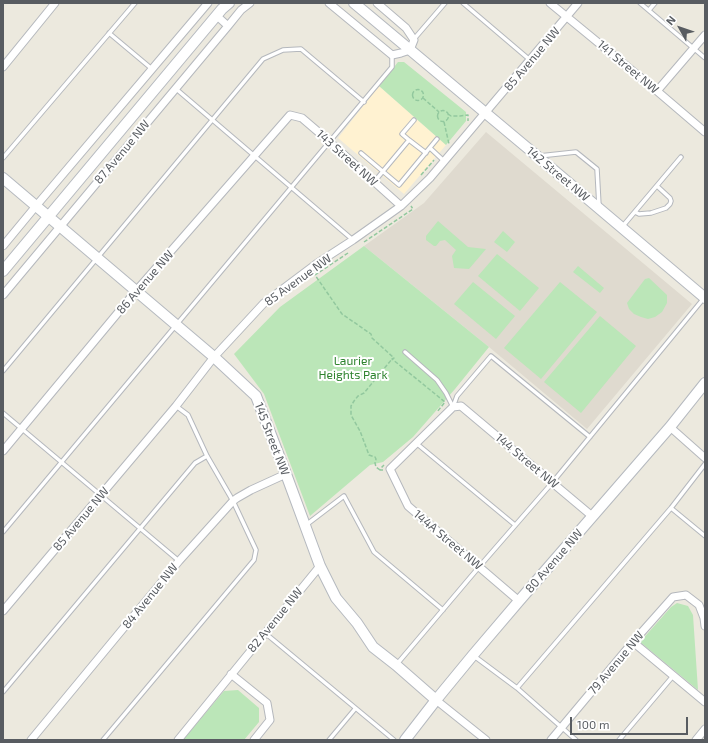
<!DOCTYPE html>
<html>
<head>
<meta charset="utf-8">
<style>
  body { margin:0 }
  #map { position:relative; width:708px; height:743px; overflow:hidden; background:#ece9de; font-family:"Exo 2",sans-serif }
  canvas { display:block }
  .frame { position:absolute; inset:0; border:4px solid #585c61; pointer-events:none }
  .north { position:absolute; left:660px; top:8px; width:40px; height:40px; -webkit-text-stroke:3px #fff; paint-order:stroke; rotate:310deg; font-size:11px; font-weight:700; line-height:16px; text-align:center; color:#585c61 }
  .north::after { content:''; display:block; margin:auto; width:14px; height:18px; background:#585c61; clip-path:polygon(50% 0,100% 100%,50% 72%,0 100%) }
  .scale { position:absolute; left:570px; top:717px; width:118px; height:18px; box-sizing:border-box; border:2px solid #585c61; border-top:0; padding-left:5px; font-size:12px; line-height:14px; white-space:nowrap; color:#585c61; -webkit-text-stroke:3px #fff; paint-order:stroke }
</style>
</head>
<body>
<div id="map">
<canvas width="708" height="743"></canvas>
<div class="frame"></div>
<div class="north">N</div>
<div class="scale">100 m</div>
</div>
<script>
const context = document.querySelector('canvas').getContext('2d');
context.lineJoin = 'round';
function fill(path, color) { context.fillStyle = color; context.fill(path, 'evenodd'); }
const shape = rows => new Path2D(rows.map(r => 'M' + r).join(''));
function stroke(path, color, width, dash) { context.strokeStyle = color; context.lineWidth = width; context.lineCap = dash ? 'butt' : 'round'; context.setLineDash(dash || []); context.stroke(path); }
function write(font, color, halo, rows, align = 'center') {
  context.font = font + ' "Exo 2",sans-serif'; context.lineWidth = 4; context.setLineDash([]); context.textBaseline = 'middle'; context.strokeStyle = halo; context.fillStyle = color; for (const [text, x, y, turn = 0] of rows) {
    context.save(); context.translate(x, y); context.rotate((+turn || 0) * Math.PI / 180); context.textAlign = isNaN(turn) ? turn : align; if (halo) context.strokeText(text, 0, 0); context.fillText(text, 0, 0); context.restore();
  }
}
const commercial = shape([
  [379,86,446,145,404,194,338,138]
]);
const education = shape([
  [486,132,692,304,587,429,489,347,364,246,424,203]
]);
const green = shape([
  [398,62,404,62,466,112,466,121,446,145,379,86],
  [438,221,468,247,486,249,469,269,454,268,452,256,456,250,445,240,440,241,436,246,434,246,426,240,426,236],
  [503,231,515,242,507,252,494,242],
  [364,246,489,347,455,389,413,437,383,462,370,465,310,516,264,394,234,354,280,307],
  [497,254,539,288,520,311,478,276],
  [578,266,604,288,600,293,573,272],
  [649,278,667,295,667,303,662,312,655,317,648,319,641,317,634,314,629,309,627,303,645,279],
  [473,282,515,316,496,339,454,304],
  [560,282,597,312,541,379,504,348],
  [600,316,636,346,581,413,544,382],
  [677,603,688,606,693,615,698,690,640,642,671,607],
  [238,690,259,708,259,722,244,740,183,740,224,691]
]);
const path = shape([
  '412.5 95a5.5 5.5 0 1 1 11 0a5.5 5.5 0 1 1-11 0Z',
  [423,98,439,112],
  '437.5 116a5.5 5.5 0 1 1 11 0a5.5 5.5 0 1 1-11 0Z',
  [448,114,451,116,460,116,468,115,468,121],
  [444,122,449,144],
  [421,175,434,160],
  [364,242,413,209,411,206],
  [348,253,315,275,342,314,371,334,372,338,394,358,392,359,445,402,437,412],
  [380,470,376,467,375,463,376,459,375,457,369,455,360,431,351,415,351,406,354,401,358,396,364,393,392,359],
  [383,470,380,470,382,467,384,465]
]);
const lane = shape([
  [463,3,530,60],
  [640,3,705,58],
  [649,10,655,3],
  [109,33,152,69],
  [414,39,445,3],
  [175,88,353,240],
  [409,140,402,134,414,120],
  [430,148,444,161],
  [361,153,399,185,437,139],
  [539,156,576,152,597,169,599,206],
  [3,158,135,3],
  [374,182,409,140,426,153],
  [635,212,639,214,651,213,666,208,670,204,671,201,670,198,657,186],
  [622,227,681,157],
  [405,352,437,380,446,393,453,407],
  [3,371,263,59,283,50,301,49,364,102],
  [453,407,457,396,491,356,590,437],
  [3,413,179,561],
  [416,443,515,525],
  [671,508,705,536],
  [306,525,344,496,374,552,443,610],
  [3,532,392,67,392,55],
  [265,633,394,740],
  [474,656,517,688,576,740],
  [397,664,479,567,552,483,704,298],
  [517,688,671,508,705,464],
  [3,692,195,463,207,456],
  [103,740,254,560,256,550,233,501,207,456,188,415,176,406],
  [329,740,355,709],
  [619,740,673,676]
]);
const street = shape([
  [329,3,392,55,401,53,410,50,414,40,406,28,377,3],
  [550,3,657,91,705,132],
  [217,16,228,26],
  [3,67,55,3],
  [657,91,705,35],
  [3,246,36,206,208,3],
  [3,295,228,26,241,10,250,3],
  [670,427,705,458],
  [3,451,136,291,290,115,302,118,330,142,401,206],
  [519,601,408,506,390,469,453,407,461,406,592,516],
  [3,611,176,406,214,357,264,303,316,264,353,240,401,206,430,178,578,3],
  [633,642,705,702],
  [231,674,267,703,270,720,254,740],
  [436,700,486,740],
  [31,740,179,561,233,501,237,498,251,490,286,474],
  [178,740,320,566],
  [551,740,633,642,673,597,686,595,699,605,704,618,705,626],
  [696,740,705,729]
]);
const secondary = shape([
  [354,3,537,156,705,298],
  [3,178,214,357,256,396,286,474,320,566,336,598,357,623,373,647,396,665,436,700],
  [3,271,222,9,229,3],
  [405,740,436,700,473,655,519,601,670,427,705,383]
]);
const streetNames = [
  ["85 Avenue NW",532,59,-50],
  ["141 Street NW",628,67,40],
  ["87 Avenue NW",122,152,-50],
  ["143 Street NW",347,158,42],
  ["142 Street NW",558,174,40],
  ["85 Avenue NW",298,280,-36],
  ["86 Avenue NW",145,282,-49],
  ["145 Street NW",272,439,69],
  ["144 Street NW",527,461,40],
  ["85 Avenue NW",81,519,-50],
  ["144A Street NW",448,540,40],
  ["80 Avenue NW",554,561,-49],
  ["84 Avenue NW",150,596,-51],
  ["82 Avenue NW",275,620,-51],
  ["79 Avenue NW",616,663,-50]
];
const parkNames = [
  ["Laurier",353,361],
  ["Heights Park",353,375]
];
fill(commercial, '#fff2d1');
fill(education, '#dfdacf');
fill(green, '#bbe6b8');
stroke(lane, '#b5b8bd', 5.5);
stroke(street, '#b5b8bd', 9);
stroke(secondary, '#b5b9bf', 12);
stroke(path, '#92c89e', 1.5, [4, 2]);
stroke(lane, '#fff', 3.5);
stroke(street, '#fff', 7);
stroke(secondary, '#fff', 10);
write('12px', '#585c61', '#fff', streetNames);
write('12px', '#2e832e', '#fff', parkNames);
</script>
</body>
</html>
